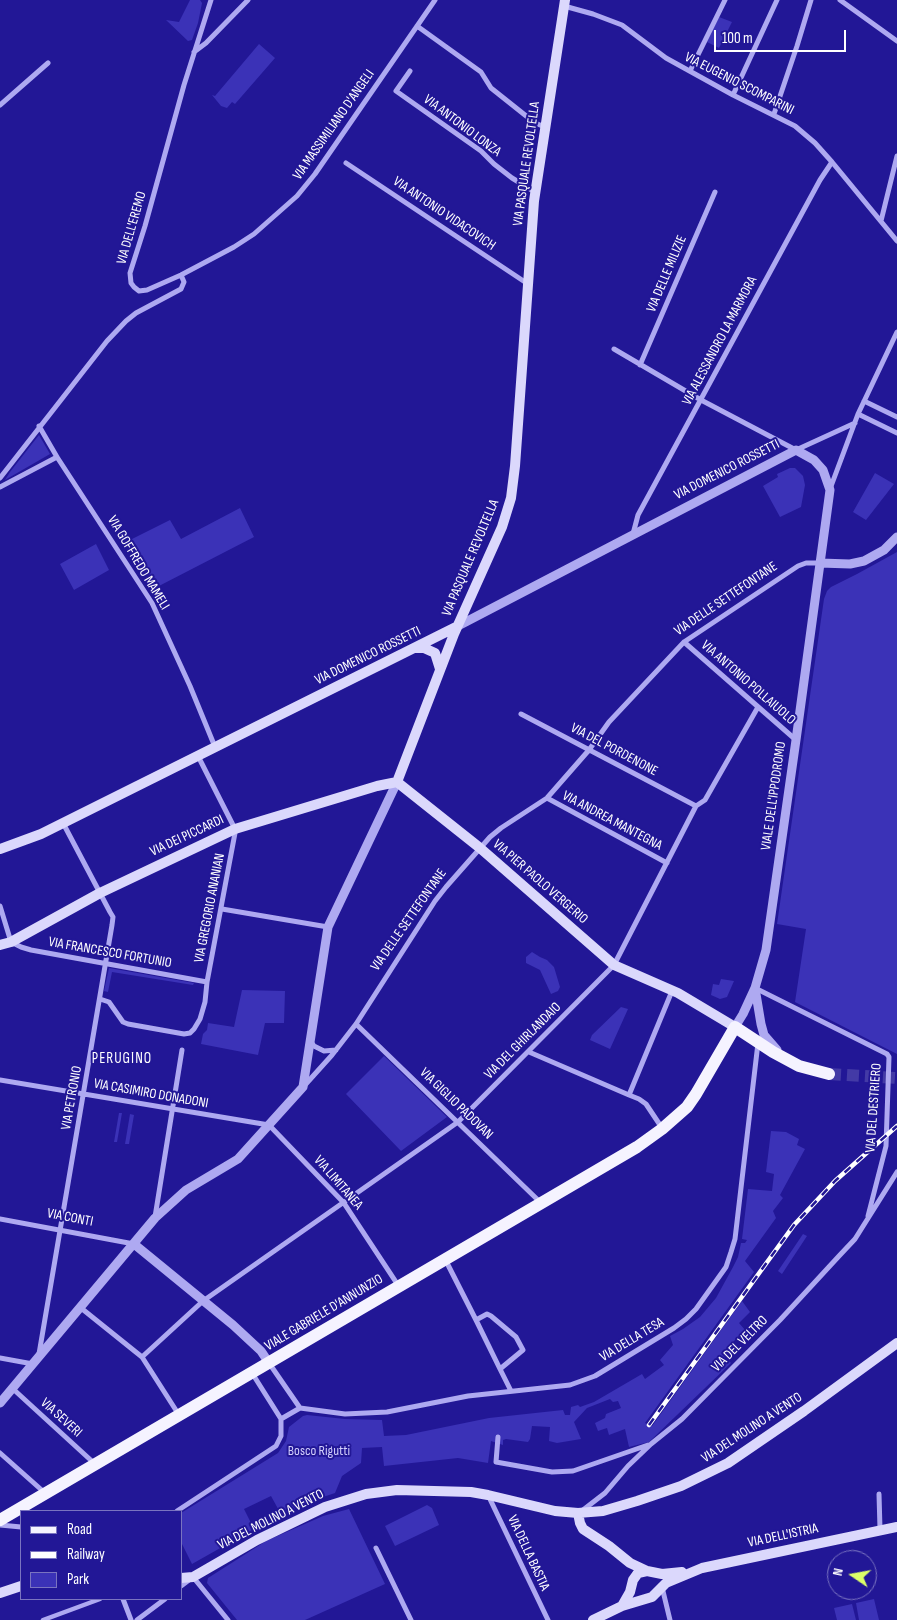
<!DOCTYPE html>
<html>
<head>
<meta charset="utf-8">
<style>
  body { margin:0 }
  #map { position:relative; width:897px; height:1620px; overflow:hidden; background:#221796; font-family:"Sofia Sans Condensed",sans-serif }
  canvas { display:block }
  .legend { position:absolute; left:20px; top:1510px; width:162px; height:90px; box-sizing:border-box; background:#221796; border:1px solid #7a74c0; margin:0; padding:6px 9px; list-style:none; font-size:15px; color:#fff }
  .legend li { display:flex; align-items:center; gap:10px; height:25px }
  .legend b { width:25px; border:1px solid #7a74c0 }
  .north { position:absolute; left:827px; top:1550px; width:50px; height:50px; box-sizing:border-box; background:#221796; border:1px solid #7a74c0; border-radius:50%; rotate:282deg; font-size:14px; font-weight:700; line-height:20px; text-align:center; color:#fff }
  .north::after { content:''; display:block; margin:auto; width:18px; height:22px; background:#dcff69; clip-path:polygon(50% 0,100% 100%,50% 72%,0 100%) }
  .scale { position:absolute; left:714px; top:30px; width:132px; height:22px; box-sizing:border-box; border:2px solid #fff; border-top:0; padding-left:6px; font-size:15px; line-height:18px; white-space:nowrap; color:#fff; -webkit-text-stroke:4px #221796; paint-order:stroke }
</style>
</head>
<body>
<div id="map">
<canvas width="897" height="1620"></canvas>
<ul class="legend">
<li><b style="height:6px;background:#f5f3ff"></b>Road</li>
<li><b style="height:6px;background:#fff"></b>Railway</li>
<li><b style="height:14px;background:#3b32b7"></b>Park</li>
</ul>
<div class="north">N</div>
<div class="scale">100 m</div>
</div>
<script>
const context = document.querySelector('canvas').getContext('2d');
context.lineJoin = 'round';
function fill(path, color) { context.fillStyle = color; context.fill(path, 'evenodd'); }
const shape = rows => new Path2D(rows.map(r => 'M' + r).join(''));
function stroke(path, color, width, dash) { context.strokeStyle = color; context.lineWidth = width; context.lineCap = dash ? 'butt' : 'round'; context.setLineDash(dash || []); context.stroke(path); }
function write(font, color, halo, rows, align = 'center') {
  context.font = font + ' "Sofia Sans Condensed",sans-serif'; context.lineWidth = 4; context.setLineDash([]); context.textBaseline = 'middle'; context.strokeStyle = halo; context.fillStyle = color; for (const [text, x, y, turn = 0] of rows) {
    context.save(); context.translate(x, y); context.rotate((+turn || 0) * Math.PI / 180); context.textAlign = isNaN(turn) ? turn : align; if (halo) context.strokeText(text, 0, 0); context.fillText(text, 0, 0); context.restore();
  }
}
const green = shape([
  [190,0,200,0,202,3,198,23,192,40,188,41,166,20,179,22],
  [719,17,732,22,719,48,707,42],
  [259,44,275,58,235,104,232,102,227,108,221,106,212,95,215,96],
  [39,435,50,454,5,480,10,472],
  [790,468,795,468,803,476,805,485,801,507,780,517,763,486,778,477,777,474],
  [875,473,894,484,866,520,853,512],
  [240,508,254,537,157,587,128,541,170,520,181,539],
  [96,544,109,570,74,590,60,564],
  [897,552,897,1054,795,1002,806,929,777,924,824,599,827,591,831,587,857,574],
  [532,952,540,957,547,960,554,967,560,987,558,991,551,994,540,970,526,963,526,957],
  [109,968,194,983,193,985,112,972,108,992,104,991],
  [721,979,734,981,727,997,720,999,711,995,713,984,719,985],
  [242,990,285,991,284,1023,265,1023,258,1055,201,1044,203,1034,207,1030,208,1023,234,1027],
  [621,1007,628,1009,610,1049,590,1040,592,1035],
  [384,1056,447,1117,401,1151,346,1094],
  [119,1113,122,1113,117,1142,114,1142],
  [130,1114,134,1115,129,1144,125,1144],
  [771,1131,786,1132,799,1139,797,1145,805,1149,780,1195,783,1198,773,1211,776,1218,745,1261,754,1272,645,1423,652,1426,742,1301,750,1312,739,1323,745,1330,722,1353,731,1363,649,1442,629,1447,625,1429,609,1435,607,1428,598,1431,595,1423,605,1418,606,1414,621,1408,618,1401,613,1402,610,1399,587,1408,574,1422,581,1439,557,1443,549,1441,550,1427,532,1426,530,1439,528,1442,506,1439,503,1440,503,1445,491,1441,488,1463,458,1458,384,1466,382,1447,362,1448,361,1463,342,1476,335,1493,314,1500,282,1516,271,1496,244,1509,254,1529,192,1564,181,1542,181,1513,278,1453,286,1441,289,1427,303,1416,307,1415,345,1419,382,1420,384,1436,406,1435,489,1418,563,1410,565,1415,570,1415,571,1407,578,1405,580,1407,594,1402,642,1374,645,1379,649,1376,664,1365,660,1360,673,1345,670,1336,683,1329,700,1317,716,1298,733,1267,738,1257,741,1243,745,1243,747,1240,742,1239,748,1189,772,1191,774,1174,766,1172],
  [803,1234,807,1236,782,1274,778,1271],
  [427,1505,432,1508,439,1525,395,1546,385,1526],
  [349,1509,385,1584,305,1620,237,1620,207,1583,208,1578,266,1541,323,1516],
  [874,1599,879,1620,859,1620,856,1603],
  [852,1604,856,1620,837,1620,834,1608]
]);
const primaryTunnel = shape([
  [829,1074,897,1078]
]);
const pedestrian = shape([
  [43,1620,100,1599]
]);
const minor = shape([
  [211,0,184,85,145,226,130,273,131,283,134,287,139,291,147,290,181,275,234,247,254,234,297,196,315,174,435,0],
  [840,0,897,41],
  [564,6,593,14,622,25,666,58,733,95,795,126,815,143,832,162,897,241],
  [417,26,481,72,491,88,535,123,545,127],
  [194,52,206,43,248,0],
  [410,71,396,91,481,151,494,164,512,178,535,192],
  [690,71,725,0],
  [733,95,777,0],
  [0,105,48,63],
  [774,114,797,46,811,0],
  [346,163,528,284],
  [881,221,897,156],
  [614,349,701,400,796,450,855,423],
  [640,365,715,192],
  [864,401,897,417],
  [858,414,897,433],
  [39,426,57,457,152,603,190,686,215,747],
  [0,478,107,341,126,321,136,313,181,289,184,282,181,275],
  [0,487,57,457],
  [830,489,858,414,897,332],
  [633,534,638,515,820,180,832,162],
  [684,642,796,740],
  [521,714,696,806],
  [547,798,667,863],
  [0,906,11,942,21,947,31,950,207,982],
  [222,909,328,927],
  [755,988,887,1054,889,1057,886,1146,868,1216],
  [100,999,109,1002,123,1022,128,1024,184,1034,190,1033,194,1029,200,1019,205,1002,207,982,235,833,235,829,198,756],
  [356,1024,540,1202],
  [311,1042,314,1046,324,1051,336,1050],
  [529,1052,629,1095],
  [0,1080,269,1125,344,1203,398,1285],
  [305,1085,332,1055,356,1024,435,901,446,887,490,837,501,828,547,798,589,750,609,722,684,642,798,566,806,563,820,563],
  [662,1128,646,1104,639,1099,629,1095,672,991],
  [155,1217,182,1050],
  [0,1219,134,1244],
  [445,1259,476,1320,500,1369,523,1350,516,1337,491,1316,487,1314,476,1320],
  [81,1308,142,1357,203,1301,458,1122,614,965,696,806,705,800,758,707],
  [39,1354,112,925,113,917,110,912,63,823],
  [142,1357,179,1415],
  [0,1358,33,1364],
  [500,1369,511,1391],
  [252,1373,281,1419,300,1408,269,1363],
  [12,1388,95,1464],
  [300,1408,345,1414,387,1412,468,1396,570,1385,595,1376,674,1328,686,1319,696,1309,726,1267,731,1252,735,1239,758,1043],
  [498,1437,496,1462,552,1472,573,1471,648,1445],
  [0,1453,45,1493],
  [879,1494,880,1529],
  [488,1495,548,1620],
  [583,1510,605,1493,628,1466,651,1444,682,1419,780,1320,839,1256,855,1239,897,1172],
  [177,1511,276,1446,281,1436,281,1419],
  [0,1525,21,1527],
  [376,1548,411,1620],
  [181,1586,193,1577,228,1620],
  [662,1587,670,1620],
  [123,1599,131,1620],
  [137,1620,165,1599]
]);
const tertiary = shape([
  [820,563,850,564,864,561,884,550,897,537],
  [456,627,796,450,814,460,823,470,830,490,796,740,766,950,755,988,743,1014,735,1027],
  [755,988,761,1024,764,1035,777,1050],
  [134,1244,233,1325,261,1351,269,1363],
  [0,1403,155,1218,186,1190,238,1159,303,1087,328,927,397,782]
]);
const secondary = shape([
  [416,648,424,648,435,653,440,669],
  [397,782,454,634,502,527,511,498,515,466,534,201,565,0],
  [397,782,480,848,614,965,678,993,735,1027],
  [0,849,41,834,456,627],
  [0,945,11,942,100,893,235,829,377,786,397,782],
  [578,1513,580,1523,583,1529,609,1546,630,1563,647,1571],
  [181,1578,193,1577,257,1540,325,1507,366,1494,397,1490,471,1492,488,1495,555,1511,578,1513,603,1511,637,1501,681,1486,728,1463,804,1411,897,1343],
  [0,1593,21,1586],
  [622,1606,630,1592,633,1580,638,1573,647,1571,662,1574,682,1572],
  [593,1620,622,1606,652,1597,666,1583,702,1568,897,1527]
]);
const primary = shape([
  [0,1520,637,1147,662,1129,687,1107,696,1094,735,1027,773,1052,799,1066,829,1074]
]);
const rail = shape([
  [649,1425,794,1225,835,1181,897,1126]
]);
const streetNames = [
  ["VIA EUGENIO SCOMPARINI",739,84,27],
  ["VIA MASSIMILIANO D'ANGELI",334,125,-55],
  ["VIA ANTONIO LONZA",462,126,37],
  ["VIA PASQUALE REVOLTELLA",527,164,-82],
  ["VIA ANTONIO VIDACOVICH",444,214,34],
  ["VIA DELL'EREMO",132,228,-74],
  ["VIA DELLE MILIZIE",667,274,-67],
  ["VIA ALESSANDRO LA MARMORA",720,341,-62],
  ["VIA DOMENICO ROSSETTI",727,470,-27],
  ["VIA PASQUALE REVOLTELLA",471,558,-67],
  ["VIA GOFFREDO MAMELI",138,563,59],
  ["VIA DELLE SETTEFONTANE",726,599,-34],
  ["VIA DOMENICO ROSSETTI",368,656,-26],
  ["VIA ANTONIO POLLAIUOLO",748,683,41],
  ["VIA DEL PORDENONE",614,750,28],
  ["VIALE DELL'IPPODROMO",774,796,-82],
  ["VIA ANDREA MANTEGNA",612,821,28],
  ["VIA DEI PICCARDI",187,836,-25],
  ["VIA PIER PAOLO VERGERIO",540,882,41],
  ["VIA GREGORIO ANANIAN",210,908,-79],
  ["VIA DELLE SETTEFONTANE",409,920,-55],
  ["VIA FRANCESCO FORTUNIO",110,953,10],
  ["VIA DEL GHIRLANDAIO",523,1041,-45],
  ["VIA CASIMIRO DONADONI",151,1094,10],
  ["VIA PETRONIO",72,1098,-80],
  ["VIA GIGLIO PADOVAN",456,1104,44],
  ["VIA DEL DESTRIERO",874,1108,-86],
  ["VIA LIMITANEA",338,1183,49],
  ["VIA CONTI",70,1218,11],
  ["VIALE GABRIELE D'ANNUNZIO",324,1313,-31],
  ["VIA DELLA TESA",632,1340,-31],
  ["VIA DEL VELTRO",740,1344,-45],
  ["VIA SEVERI",61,1418,42],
  ["VIA DEL MOLINO A VENTO",752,1428,-33],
  ["VIA DEL MOLINO A VENTO",271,1520,-27],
  ["VIA DELL'ISTRIA",783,1536,-12],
  ["VIA DELLA BASTIA",528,1553,65]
];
const parkNames = [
  ["Bosco Rigutti",319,1451]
];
const neighbourhoodNames = [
  ["PERUGINO",122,1059]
];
fill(green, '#3b32b7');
stroke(primaryTunnel, '#433aa6', 12, [12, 6]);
stroke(pedestrian, '#aea9f1', 4.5);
stroke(minor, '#aea9f1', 5);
stroke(tertiary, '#aea9f1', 9);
stroke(secondary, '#dbd8fc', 10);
stroke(primary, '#f5f3ff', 12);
stroke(rail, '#fff', 4.5);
stroke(rail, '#221796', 2.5, [8]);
write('14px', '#fff', '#221796', streetNames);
write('14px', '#d3d0fc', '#221796', parkNames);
context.letterSpacing = '1px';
write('15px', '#fff', '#221796', neighbourhoodNames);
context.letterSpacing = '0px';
</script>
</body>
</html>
